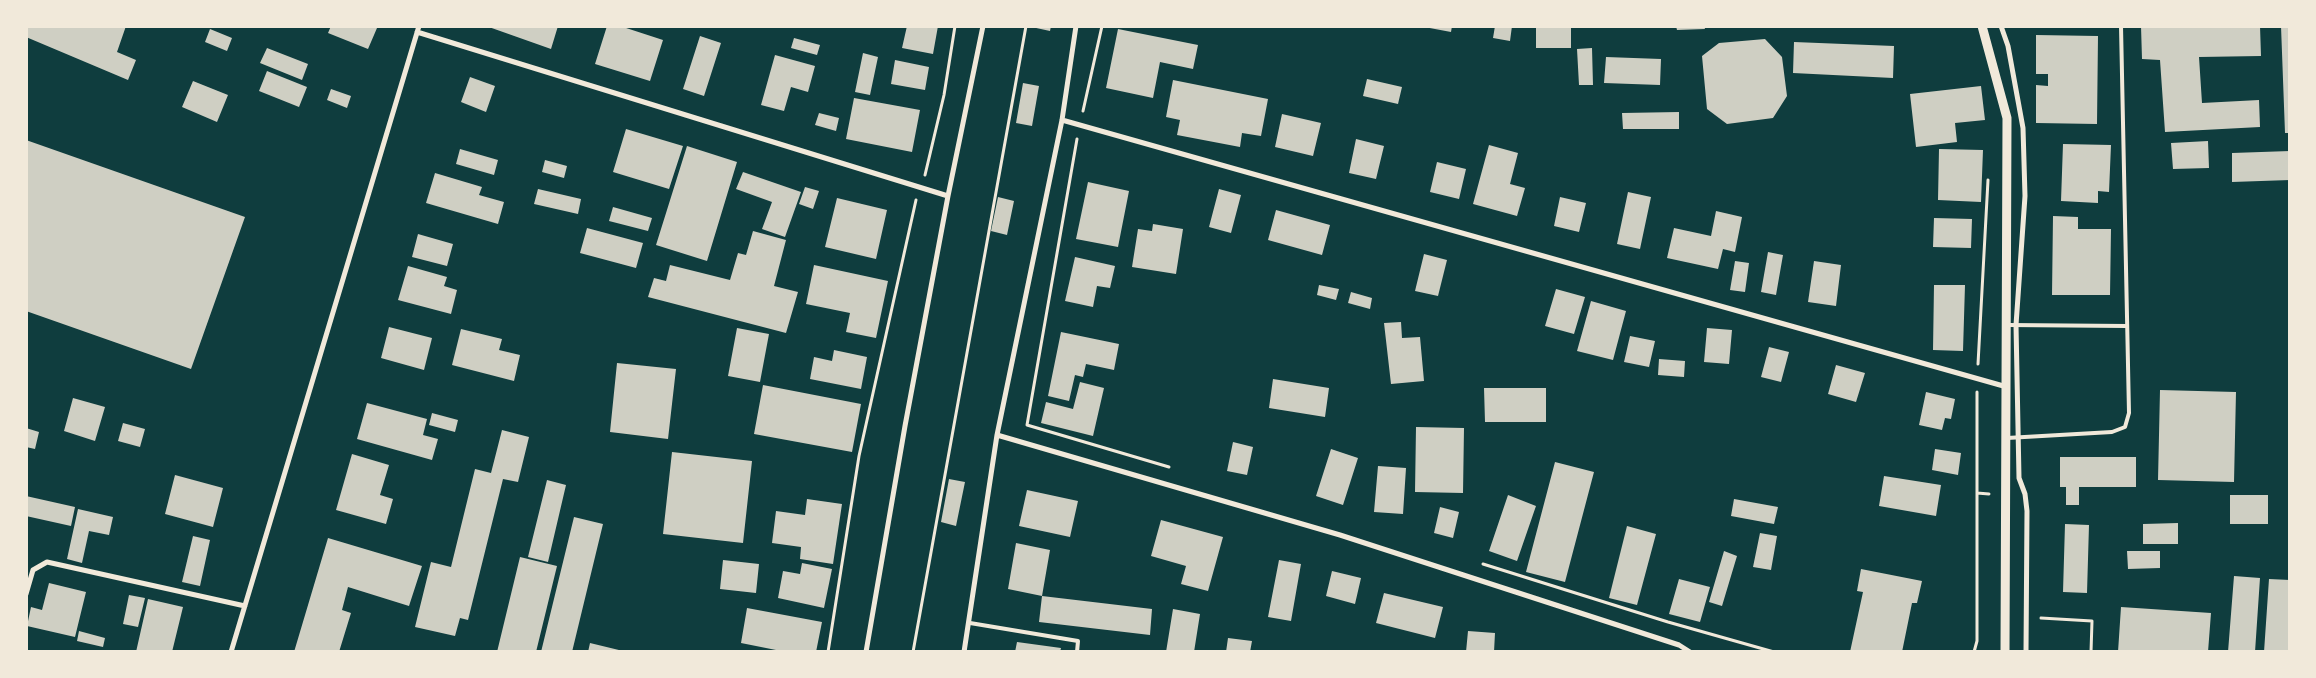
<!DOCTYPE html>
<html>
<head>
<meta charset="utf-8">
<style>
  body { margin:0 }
  #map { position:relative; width:2316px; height:678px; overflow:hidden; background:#0f3d3e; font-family:Raleway,sans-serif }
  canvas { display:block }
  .frame { position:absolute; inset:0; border:28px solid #f1e9da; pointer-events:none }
</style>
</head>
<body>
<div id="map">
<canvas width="2316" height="678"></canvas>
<div class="frame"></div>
</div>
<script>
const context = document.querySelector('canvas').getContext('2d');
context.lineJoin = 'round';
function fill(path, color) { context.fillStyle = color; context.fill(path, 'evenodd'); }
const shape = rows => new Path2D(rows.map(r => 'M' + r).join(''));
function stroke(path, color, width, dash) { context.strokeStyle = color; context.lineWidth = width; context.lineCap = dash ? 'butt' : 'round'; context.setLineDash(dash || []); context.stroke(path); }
const building = shape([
  [26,26,126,26,117,52,136,60,128,80,26,37],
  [331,26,374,26,377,28,368,49,328,33],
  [486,26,558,26,551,49],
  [607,26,620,26,663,40,650,81,595,64],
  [907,26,938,26,933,54,902,48],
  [1027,26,1051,26,1050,31],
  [1419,26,1452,26,1451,32],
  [1495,26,1512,26,1510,41,1493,38],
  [1536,26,1571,26,1571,48,1536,48],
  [1676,26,1704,26,1705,29,1677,30],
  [2141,26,2260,26,2261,56,2199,57,2202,103,2259,100,2260,127,2165,132,2160,60,2142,59],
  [2281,26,2290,26,2290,133,2285,133],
  [210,29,232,38,227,51,205,42],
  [1118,29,1198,45,1193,69,1160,62,1153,98,1106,88],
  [2036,35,2098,36,2097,124,2036,123,2036,85,2048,86,2048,74,2036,74],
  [700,36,721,43,704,96,683,89],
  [794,38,820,45,817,55,791,48],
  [1765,39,1782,57,1787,96,1773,118,1727,124,1707,109,1702,56,1719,43],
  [1794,42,1894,46,1893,78,1793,73],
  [267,48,308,64,302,80,260,63],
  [1592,48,1593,85,1579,85,1577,49],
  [863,53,878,57,870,95,855,92],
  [775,55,815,66,808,92,791,87,784,111,761,105],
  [1606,57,1661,59,1660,85,1604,83],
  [895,60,929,67,925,90,891,84],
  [267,71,307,87,299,107,259,91],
  [470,77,495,86,486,112,461,102],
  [1367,79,1402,87,1398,104,1363,96],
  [1173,80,1268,99,1261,136,1242,133,1240,147,1177,135,1180,120,1166,117],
  [193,81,228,95,217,122,182,107],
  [1023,83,1039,86,1032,126,1016,123],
  [1981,86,1985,120,1955,123,1957,142,1916,147,1910,94],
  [331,89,351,96,347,108,327,100],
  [854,98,920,110,912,152,846,139],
  [1679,112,1679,129,1623,129,1622,113],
  [819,113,839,118,836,131,815,125],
  [1282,114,1321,123,1313,156,1275,147],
  [626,129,683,146,669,189,613,172],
  [1356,139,1384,146,1376,179,1349,173],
  [26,140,245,217,191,369,26,311],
  [2208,141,2209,168,2173,169,2171,143],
  [2063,144,2111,145,2109,192,2098,191,2098,203,2061,201],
  [1489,145,1518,153,1510,184,1525,188,1517,216,1473,204],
  [687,146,737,162,707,261,656,245],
  [460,149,498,160,494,175,456,164],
  [1939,149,1983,150,1981,202,1938,200],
  [2290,151,2290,180,2232,182,2232,153],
  [545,160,567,166,564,178,542,172],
  [1437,162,1466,169,1459,199,1430,192],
  [743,172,801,192,785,237,762,229,772,202,736,189],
  [435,173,482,187,479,195,504,202,498,224,426,203],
  [1088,182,1129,191,1118,247,1076,239],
  [805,187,819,191,813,209,799,204],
  [538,189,581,199,578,214,534,204],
  [1219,189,1241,195,1231,233,1209,227],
  [1628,192,1651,197,1640,249,1617,244],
  [998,197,1014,201,1007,235,991,231],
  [1560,197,1586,203,1579,232,1554,226],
  [837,198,887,210,876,259,825,247],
  [613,207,652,218,648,231,609,221],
  [1276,210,1330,225,1322,255,1268,240],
  [1716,211,1742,217,1735,252,1723,249,1718,269,1667,258,1674,228,1711,236],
  [2053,216,2078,217,2078,229,2111,229,2110,295,2052,295],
  [1934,218,1972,219,1971,248,1933,247],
  [1153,224,1183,229,1176,274,1132,267,1138,229,1152,231],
  [587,228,643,243,636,268,580,253],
  [753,231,786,240,774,286,798,292,786,333,648,297,654,278,666,281,670,265,730,280,738,253,746,255],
  [418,234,453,244,447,266,412,257],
  [1768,252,1783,255,1776,295,1761,292],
  [1424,254,1447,260,1438,296,1415,291],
  [1075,257,1115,266,1110,288,1097,286,1093,307,1065,301],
  [1735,261,1749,263,1745,292,1730,290],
  [1814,261,1841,265,1836,306,1808,302],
  [814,265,888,281,876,338,846,332,850,313,806,304],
  [408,266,447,277,444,286,457,290,451,314,398,300],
  [1319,285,1339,289,1336,300,1317,295],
  [1934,285,1965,285,1963,351,1933,350],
  [1556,289,1585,297,1574,334,1545,326],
  [1351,292,1372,298,1370,309,1348,303],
  [1591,301,1626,311,1613,360,1577,351],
  [1401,322,1402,338,1420,337,1424,381,1391,384,1384,323],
  [389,327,432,338,424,370,381,358],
  [737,328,769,334,760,382,728,376],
  [1707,328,1732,330,1729,364,1704,362],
  [461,329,502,339,499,350,520,355,514,381,452,365],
  [1061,332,1119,344,1114,370,1086,364,1083,377,1075,375,1069,401,1048,396],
  [1630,336,1655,341,1649,367,1624,362],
  [1769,347,1789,352,1781,382,1761,377],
  [834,350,867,357,861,389,810,379,814,357,832,361],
  [1659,359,1685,361,1684,377,1658,375],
  [617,363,676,369,668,439,610,432],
  [1836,365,1865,373,1856,402,1828,394],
  [1273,379,1329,388,1325,417,1269,408],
  [1080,382,1104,388,1093,436,1041,423,1046,402,1073,409],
  [763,385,861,404,852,452,754,434],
  [1484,388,1546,388,1546,422,1485,422],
  [2160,390,2236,392,2234,482,2158,480],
  [1926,392,1955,399,1951,419,1945,418,1942,430,1919,425],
  [73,398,105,407,95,441,64,431],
  [367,403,427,419,423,435,438,439,432,460,357,439],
  [432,413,458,420,455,432,429,425],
  [123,423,145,429,140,447,118,441],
  [1416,427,1464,428,1463,493,1415,492],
  [26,428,39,432,35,449,26,447],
  [502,430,529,437,518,482,503,479,468,620,460,618,455,636,415,627,431,562,451,567,475,469,491,473],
  [1233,442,1253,447,1247,475,1227,471],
  [1331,449,1358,458,1343,505,1316,496],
  [1935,449,1961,453,1958,475,1932,470],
  [672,452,752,461,743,543,663,534],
  [352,454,389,465,380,495,393,499,386,524,336,510],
  [2060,457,2136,457,2136,487,2079,487,2079,505,2066,505,2066,487,2060,487],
  [1555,462,1594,472,1565,582,1526,572],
  [1378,466,1406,468,1403,514,1374,512],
  [175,475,223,488,213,527,165,514],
  [1884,476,1941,485,1936,516,1879,506],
  [949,479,965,482,956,526,941,522],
  [547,480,566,485,548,562,528,557],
  [1027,490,1078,501,1070,537,1019,526],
  [1508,495,1536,506,1517,561,1489,551],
  [2230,495,2268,495,2268,524,2230,524],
  [26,496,75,507,71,526,26,516],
  [807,499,842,504,833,564,800,559,801,547,772,543,776,511,805,515],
  [1734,499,1778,507,1774,524,1731,516],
  [1440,507,1459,512,1453,538,1434,533],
  [78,509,113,517,109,535,89,531,82,563,67,559],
  [574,517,603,524,572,652,541,652],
  [1161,520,1223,537,1208,591,1181,584,1186,566,1151,556],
  [2178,523,2178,544,2143,544,2143,524],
  [2065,524,2089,525,2087,593,2063,592],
  [1627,526,1656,534,1637,605,1609,598],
  [1760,533,1777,536,1771,570,1753,567],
  [193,536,210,540,200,586,182,582],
  [328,538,422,566,409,606,348,587,342,610,351,613,339,652,294,652],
  [1016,543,1050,550,1042,596,1152,609,1150,635,1039,622,1042,596,1008,589],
  [1724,551,1737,556,1722,606,1709,602],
  [2127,551,2160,551,2160,568,2128,569],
  [520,557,557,566,536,652,497,652],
  [723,560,759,564,756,593,720,589],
  [1279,560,1301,564,1291,621,1268,617],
  [802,563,832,569,824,608,778,598,783,571,800,574],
  [1861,569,1922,581,1917,603,1912,603,1902,652,1850,652,1863,592,1857,591],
  [1332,571,1361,578,1355,604,1326,596],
  [2234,576,2260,578,2255,652,2228,652],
  [1679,579,1710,587,1700,622,1669,614],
  [2269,579,2290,580,2290,652,2264,652],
  [49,583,86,592,75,637,27,626,31,607,42,610],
  [1384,593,1443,607,1435,638,1376,623],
  [129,595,145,598,138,627,123,624],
  [148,599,183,607,172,652,136,652],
  [2121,607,2211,613,2208,652,2118,652],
  [747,608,822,622,816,652,786,652,741,643],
  [1173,609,1200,614,1194,652,1166,652],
  [79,631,105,638,103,647,77,641],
  [1468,631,1495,633,1494,652,1466,652],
  [1228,638,1252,641,1250,652,1226,652],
  [1017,642,1061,648,1060,652,1015,652],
  [590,643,623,651,623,652,588,652]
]);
const path = shape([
  [1083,111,1102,26],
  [1077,139,1027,425,1169,467],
  [925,175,944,95,955,26],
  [1978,364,1988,180],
  [1977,392,1977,493,1989,494],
  [1483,564,1668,622,1774,652],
  [2041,618,2092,621,2091,652],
  [828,652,859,456,916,200],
  [913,652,1026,26],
  [1974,652,1977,641,1977,493]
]);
const service = shape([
  [2008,325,2127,326],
  [2007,438,2112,432,2125,427,2129,413,2121,26],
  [970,623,1078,641,1077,652]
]);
const minor = shape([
  [2001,26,2008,46,2023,128,2025,196,2016,325,2019,478,2025,494,2027,511,2026,652],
  [417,32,948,196],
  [1062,120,2007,387],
  [997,435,1340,535,1679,645,1690,652],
  [26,594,33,570,47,562,245,606],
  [231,652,419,26],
  [866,652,905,426,948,196,983,26],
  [964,652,997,435,1062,120,1076,26]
]);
const tertiary = shape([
  [1982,26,2007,118,2005,652]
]);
fill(building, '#cfcfc3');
stroke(path, '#f1e9da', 3);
stroke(service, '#f1e9da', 4);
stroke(minor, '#f1e9da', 5);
stroke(tertiary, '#f1e9da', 9);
</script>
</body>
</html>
